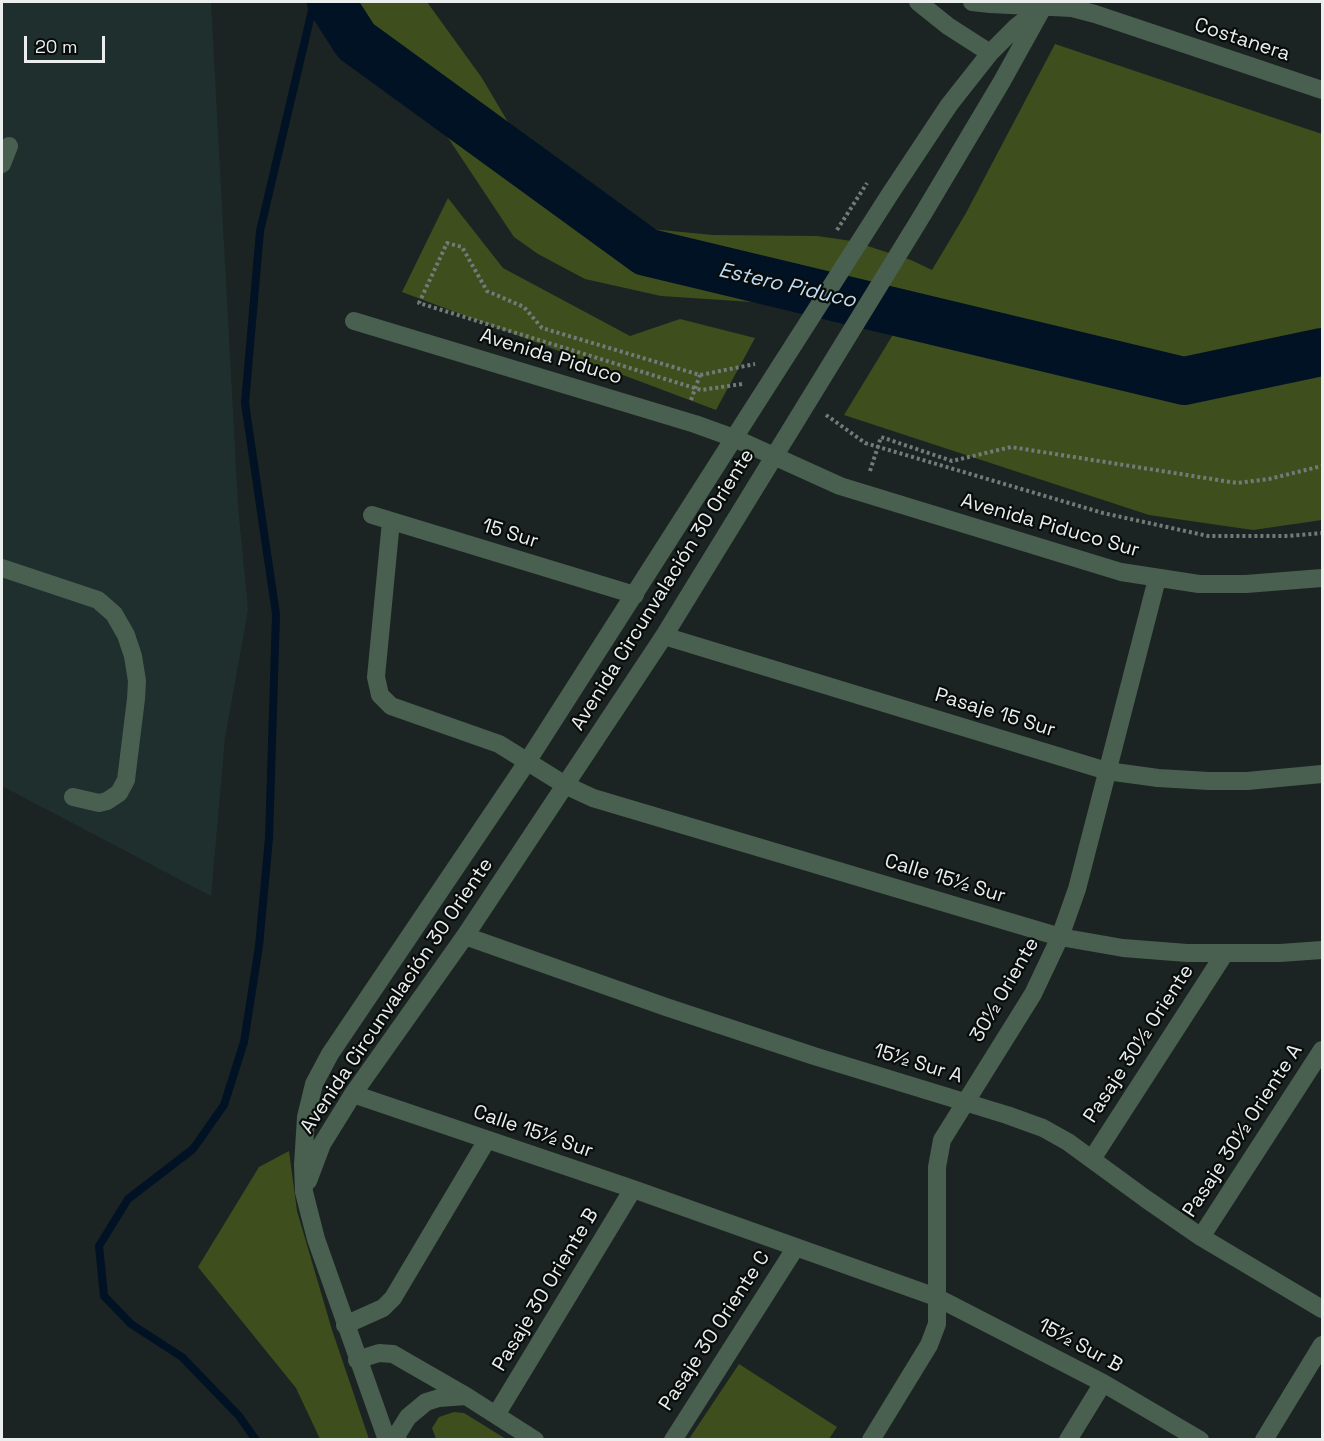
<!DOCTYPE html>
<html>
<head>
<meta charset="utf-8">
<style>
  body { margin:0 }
  #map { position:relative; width:1324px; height:1441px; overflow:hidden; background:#1b2422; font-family:"Space Grotesk",sans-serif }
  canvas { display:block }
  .frame { position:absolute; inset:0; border:3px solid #eaefee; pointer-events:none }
  .scale { position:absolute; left:24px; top:36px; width:81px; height:27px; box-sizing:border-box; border:3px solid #eaefee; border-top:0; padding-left:8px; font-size:18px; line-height:21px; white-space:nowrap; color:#eaefee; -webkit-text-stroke:4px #080c0b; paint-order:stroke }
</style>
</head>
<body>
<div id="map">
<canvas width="1324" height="1441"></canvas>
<div class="frame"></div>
<div class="scale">20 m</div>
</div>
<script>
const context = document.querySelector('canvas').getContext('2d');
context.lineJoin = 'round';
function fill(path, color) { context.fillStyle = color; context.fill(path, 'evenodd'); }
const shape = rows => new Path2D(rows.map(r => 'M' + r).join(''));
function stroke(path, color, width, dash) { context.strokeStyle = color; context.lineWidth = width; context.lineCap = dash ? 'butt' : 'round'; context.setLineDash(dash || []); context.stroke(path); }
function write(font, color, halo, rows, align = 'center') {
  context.font = font + ' "Space Grotesk",sans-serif'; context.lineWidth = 4.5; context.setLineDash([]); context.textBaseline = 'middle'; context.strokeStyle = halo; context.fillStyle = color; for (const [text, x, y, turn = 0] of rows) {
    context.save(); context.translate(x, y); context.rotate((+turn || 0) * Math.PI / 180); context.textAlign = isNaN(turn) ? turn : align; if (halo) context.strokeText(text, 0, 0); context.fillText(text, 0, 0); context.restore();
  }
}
const built = shape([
  [2,2,211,2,238,506,248,610,225,738,211,896,2,786]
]);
const green = shape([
  [351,2,427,2,482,78,515,134,558,194,640,228,713,235,817,236,852,241,911,260,932,270,966,213,1055,44,1322,134,1322,520,1253,530,1149,515,844,415,897,328,752,302,661,296,585,279,538,254,514,237,387,46],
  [448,198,503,268,630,336,680,319,755,338,716,410,402,292],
  [289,1151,297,1211,332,1330,369,1439,320,1439,296,1388,198,1267,259,1167],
  [739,1364,837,1427,829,1439,689,1439],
  [454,1412,464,1413,506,1439,436,1439,432,1428,439,1417]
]);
const stream = shape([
  [256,1440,239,1416,182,1357,131,1324,104,1296,99,1246,128,1199,193,1149,224,1105,244,1042,259,946,269,838,276,614,245,403,260,231,314,2]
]);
const river = shape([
  [331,2,356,41,646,252,1184,381,1322,352]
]);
const path = shape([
  [837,230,867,183],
  [742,384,701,390,419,303,447,243,462,247,487,291,524,307,542,328,700,375,755,364],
  [691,400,700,375],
  [826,415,865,443,1103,513,1208,536,1288,536,1322,533],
  [870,471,881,437,952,461,1011,447,1237,483,1269,479,1322,466]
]);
const minor = shape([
  [918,2,948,26,990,53],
  [972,2,990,4,1072,8,1095,14,1322,90],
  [2,164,9,146],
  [354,321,695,424,734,438,840,486,1121,572,1199,584,1246,584,1322,578],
  [372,515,635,595],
  [391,521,376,677,380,695,391,706,499,744,565,785,593,798,1060,937,1123,948,1187,953,1280,953,1322,950],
  [2,568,98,600,114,614,126,635,133,656,137,681,136,699,126,780,119,793,107,801,99,803,73,797],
  [664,636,1107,771,1158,778,1209,781,1247,781,1322,774],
  [465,936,666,1007,814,1056,1007,1115,1043,1128,1068,1142,1146,1199,1201,1237,1322,1309],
  [353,1094,633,1189,936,1297,1103,1383,1200,1440],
  [1092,1159,1225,953],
  [308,1181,322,1144,353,1094,465,936,664,636,923,214,1001,83,1041,11],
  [1201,1237,1322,1050],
  [345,1325,383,1308,393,1298,487,1140],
  [357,1360,379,1353,393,1354,466,1396,535,1440],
  [496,1415,633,1189],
  [387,1440,316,1239,304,1192,303,1165,306,1117,314,1084,330,1054,527,762,890,194,949,105,990,53,1016,27,1044,5],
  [397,1440,398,1433,408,1417,426,1402,439,1398,466,1396],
  [673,1440,796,1247],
  [871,1440,929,1345,937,1324,937,1167,942,1140,1033,994,1060,937,1077,889,1157,579],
  [1068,1440,1103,1383],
  [1264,1440,1322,1345]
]);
const streetNames = [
  ["Costanera",1242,40,18],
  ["Avenida Piduco",551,357,17],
  ["Avenida Piduco Sur",1050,526,16],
  ["15 Sur",510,534,17],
  ["Avenida Circunvalación 30 Oriente",663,590,-58],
  ["Pasaje 15 Sur",995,713,17],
  ["Calle 15½ Sur",945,879,17],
  ["30½ Oriente",1005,990,-60],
  ["Avenida Circunvalación 30 Oriente",397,996,-56],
  ["Pasaje 30½ Oriente",1139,1044,-57],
  ["15½ Sur A",918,1064,17],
  ["Pasaje 30½ Oriente A",1243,1131,-57],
  ["Calle 15½ Sur",533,1132,19],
  ["Pasaje 30 Oriente B",546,1290,-59],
  ["Pasaje 30 Oriente C",715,1331,-57],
  ["15½ Sur B",1080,1346,28]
];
const waterNames = [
  ["Estero Piduco",787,286,13]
];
fill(built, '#1e2f2d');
fill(green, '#3e4e1d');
stroke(stream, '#001224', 8);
stroke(river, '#001224', 48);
stroke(path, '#737a79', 4, [3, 3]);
stroke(minor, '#495f50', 18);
write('20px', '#eaefee', '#080c0b', streetNames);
write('italic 21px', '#c0dbf3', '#080c0b', waterNames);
</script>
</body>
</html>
